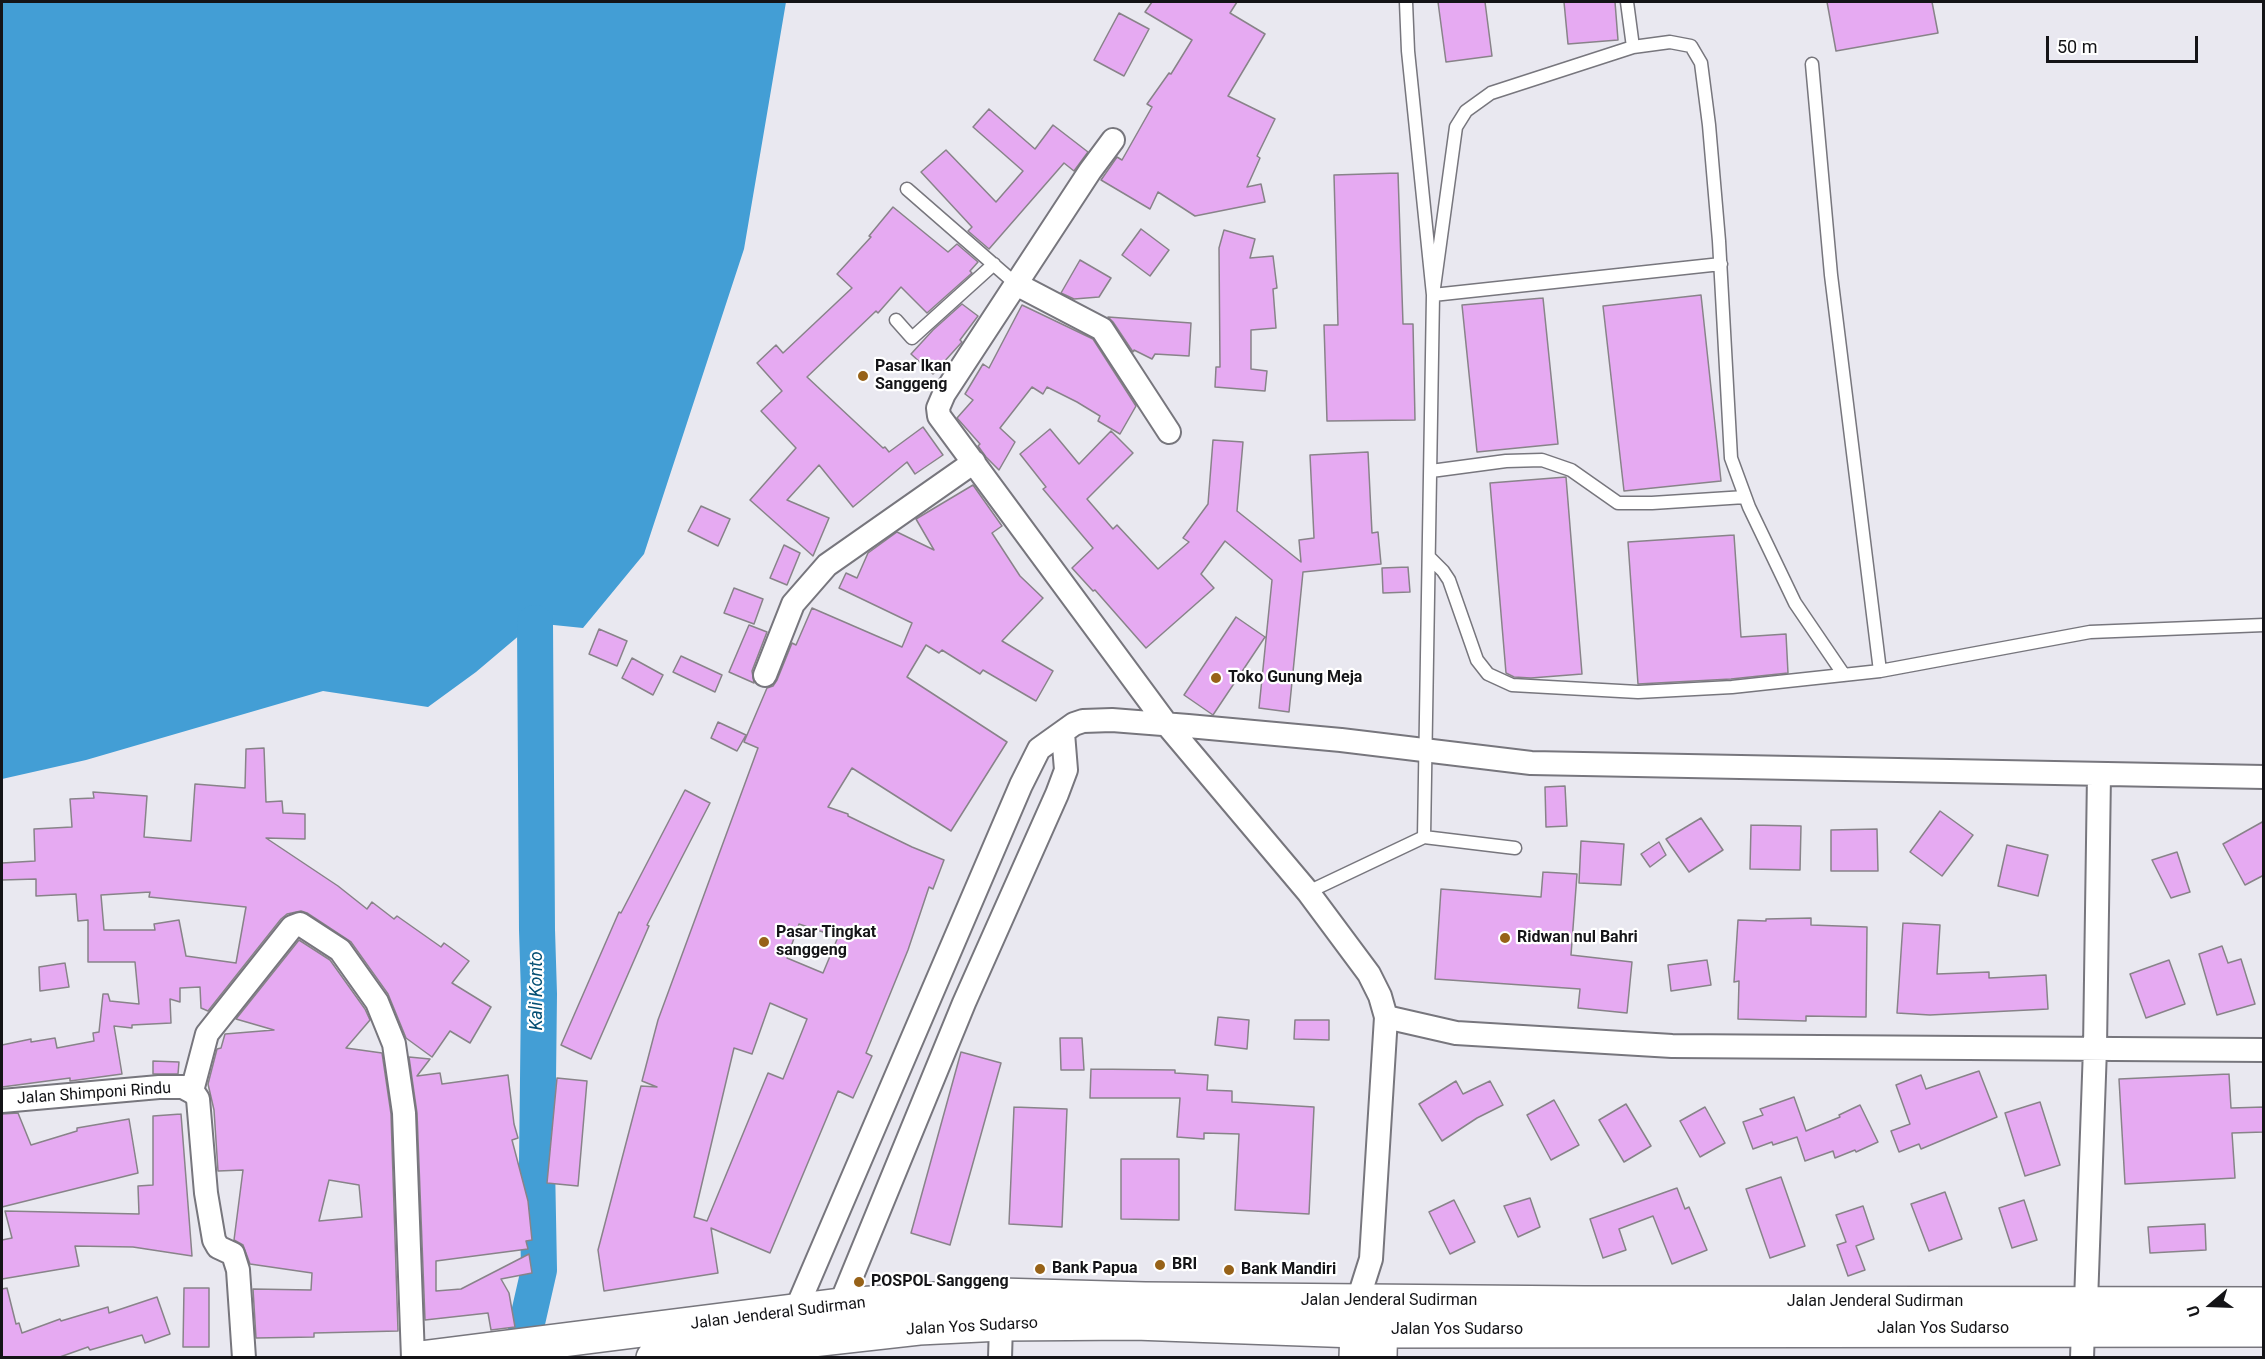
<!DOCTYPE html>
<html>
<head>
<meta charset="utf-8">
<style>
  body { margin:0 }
  #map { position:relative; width:2265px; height:1359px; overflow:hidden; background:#e9e8f0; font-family:Roboto,sans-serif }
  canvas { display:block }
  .frame { position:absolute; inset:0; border:3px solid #141417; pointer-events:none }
  .north { position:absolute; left:2181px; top:1275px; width:60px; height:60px; -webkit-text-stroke:4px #fff; paint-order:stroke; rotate:251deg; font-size:16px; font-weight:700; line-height:24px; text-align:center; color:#141417 }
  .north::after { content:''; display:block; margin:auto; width:21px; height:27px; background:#141417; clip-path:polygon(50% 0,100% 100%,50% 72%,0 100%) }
  .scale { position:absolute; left:2046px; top:36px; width:152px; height:27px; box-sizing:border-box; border:3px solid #141417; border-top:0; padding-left:8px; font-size:18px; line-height:21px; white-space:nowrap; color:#141417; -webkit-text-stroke:4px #fff; paint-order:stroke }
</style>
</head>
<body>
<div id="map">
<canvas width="2265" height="1359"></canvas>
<div class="frame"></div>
<div class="north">U</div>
<div class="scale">50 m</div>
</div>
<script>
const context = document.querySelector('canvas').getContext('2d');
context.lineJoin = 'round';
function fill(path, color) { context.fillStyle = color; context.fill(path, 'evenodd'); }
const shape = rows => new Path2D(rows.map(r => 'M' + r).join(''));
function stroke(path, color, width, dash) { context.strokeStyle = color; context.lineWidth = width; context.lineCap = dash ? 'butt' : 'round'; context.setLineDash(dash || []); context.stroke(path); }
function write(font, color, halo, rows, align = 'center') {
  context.font = font + ' Roboto,sans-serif'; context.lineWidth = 4.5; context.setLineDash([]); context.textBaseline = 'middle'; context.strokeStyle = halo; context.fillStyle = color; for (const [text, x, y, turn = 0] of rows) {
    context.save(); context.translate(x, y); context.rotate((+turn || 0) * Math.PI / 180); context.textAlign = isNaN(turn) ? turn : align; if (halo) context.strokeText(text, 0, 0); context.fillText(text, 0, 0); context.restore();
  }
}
const water = shape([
  [2,2,786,2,744,249,644,554,583,628,534,623,476,672,428,707,323,691,86,760,2,779]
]);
const river = shape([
  [528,1358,526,1327,539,1270,537,1164,539,994,537,930,535,623]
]);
const building = shape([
  [1152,2,1237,2,1230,13,1265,34,1228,96,1275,119,1257,156,1260,158,1247,187,1261,184,1265,202,1195,216,1158,192,1150,209,1101,180,1117,157,1122,160,1152,107,1147,104,1169,73,1171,74,1192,40,1145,12,1152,2],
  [1438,2,1485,2,1492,56,1446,62,1438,2],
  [1564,2,1615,2,1618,40,1568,44,1564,2],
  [1827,2,1932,2,1938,33,1836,51,1827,2],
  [1119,13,1149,29,1124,76,1094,60,1119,13],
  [989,109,1035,149,1053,125,1088,152,1074,171,1064,163,989,249,968,231,972,227,921,172,946,150,996,202,1023,171,973,127,989,109],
  [1398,173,1403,324,1413,324,1415,420,1327,421,1324,325,1338,325,1334,175,1398,173],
  [893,207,948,252,957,244,978,262,970,271,972,273,927,313,901,287,878,313,876,311,807,377,883,448,885,447,889,452,923,427,943,455,915,474,907,462,853,507,819,465,787,500,829,518,813,556,750,500,796,448,761,411,782,391,757,363,776,345,783,353,852,288,837,274,871,237,869,236,893,207],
  [1141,229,1169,250,1150,276,1122,255,1141,229],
  [1224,230,1255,239,1250,258,1273,256,1277,288,1273,289,1276,328,1251,330,1251,369,1267,371,1265,391,1215,387,1216,367,1220,367,1219,248,1224,230],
  [1080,260,1111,278,1099,297,1074,299,1061,293,1080,260],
  [1701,295,1721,481,1624,491,1603,306,1701,295],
  [1543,298,1558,444,1477,452,1462,305,1543,298],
  [962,304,978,316,960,340,962,342,933,374,911,354,933,330,962,304],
  [1022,305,1093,339,1136,406,1120,434,1098,421,1100,416,1077,402,1047,387,1043,394,1032,387,1000,428,1015,442,999,470,986,457,978,446,980,444,957,418,973,400,965,394,983,364,989,368,1022,305],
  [1108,317,1191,323,1189,356,1155,354,1152,359,1134,350,1133,352,1113,322,1108,317],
  [1050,429,1079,464,1111,431,1133,453,1087,499,1113,529,1117,525,1158,569,1189,542,1183,538,1208,504,1213,440,1243,442,1237,511,1301,562,1299,540,1314,538,1310,455,1368,452,1372,533,1378,532,1381,564,1303,572,1289,712,1259,708,1272,580,1225,541,1201,574,1214,588,1146,648,1095,590,1093,591,1072,568,1093,548,1043,489,1046,487,1020,454,1050,429],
  [1566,477,1582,674,1531,678,1514,677,1506,673,1490,483,1566,477],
  [973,485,1002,526,992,533,1020,576,1043,598,1002,641,1053,671,1036,701,983,670,980,674,942,650,939,653,926,645,907,677,1007,742,951,831,852,768,828,807,848,814,848,816,912,847,944,860,933,889,929,887,908,950,866,1053,872,1056,853,1098,838,1091,770,1253,711,1228,718,1273,604,1291,598,1250,641,1086,657,1087,642,1081,658,1020,758,748,744,742,767,688,773,686,777,680,792,643,796,645,812,608,902,647,912,623,839,588,846,573,857,578,868,553,897,532,934,550,916,519,973,485],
  [799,924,838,937,823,973,787,958,799,924],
  [770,1003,807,1019,783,1079,768,1073,707,1221,694,1217,734,1048,752,1054,770,1003],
  [701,506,730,519,718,546,688,531,701,506],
  [1734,535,1741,637,1786,634,1788,673,1731,679,1638,684,1628,542,1734,535],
  [784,545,800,553,787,585,770,578,784,545],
  [1408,567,1410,592,1383,593,1382,568,1408,567],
  [734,588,763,599,754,624,724,613,734,588],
  [1236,617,1265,637,1213,715,1184,695,1236,617],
  [749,625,767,632,752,671,754,683,729,672,749,625],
  [599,629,627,641,617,666,589,654,599,629],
  [681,656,722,675,715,692,673,672,681,656],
  [632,658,663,675,653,695,622,678,632,658],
  [718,722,746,735,737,751,711,738,718,722],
  [264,748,266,802,282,801,283,813,305,814,305,839,266,838,338,886,367,909,372,902,394,919,397,916,441,947,444,943,469,961,452,983,491,1007,470,1043,450,1031,432,1057,406,1038,388,994,351,942,307,913,301,911,287,914,281,919,208,1011,201,1008,200,987,180,988,180,1002,170,999,171,1023,132,1025,132,1028,114,1026,122,1074,70,1081,70,1078,2,1087,2,1045,31,1039,31,1042,55,1038,57,1048,94,1041,93,1033,99,1032,103,994,108,994,110,1001,139,1004,135,962,88,962,88,920,78,921,76,894,36,896,36,879,2,880,2,863,35,861,34,829,72,827,70,799,94,798,93,792,147,796,144,837,191,841,195,784,245,788,246,749,264,748],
  [150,892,149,897,246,907,236,963,186,956,179,920,154,924,155,930,104,930,101,895,150,892],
  [1565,786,1567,826,1546,827,1545,787,1565,786],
  [685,790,710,803,647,925,649,926,591,1059,561,1045,619,912,621,913,685,790],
  [1940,811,1973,835,1942,876,1910,852,1940,811],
  [1701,818,1723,850,1689,872,1666,839,1701,818],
  [2264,821,2264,875,2245,885,2223,844,2264,821],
  [1751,825,1801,826,1800,870,1750,869,1751,825],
  [1877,829,1878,871,1831,871,1831,830,1877,829],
  [1581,841,1624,844,1621,885,1579,883,1581,841],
  [1659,842,1666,855,1650,867,1641,854,1659,842],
  [2007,845,2048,855,2038,896,1998,886,2007,845],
  [2177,852,2190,892,2171,898,2152,860,2177,852],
  [1543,872,1577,874,1571,955,1632,962,1627,1013,1578,1008,1580,989,1435,979,1441,889,1541,897,1543,872],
  [1811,918,1811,925,1867,927,1866,1017,1806,1016,1806,1021,1738,1019,1739,981,1734,982,1738,920,1766,921,1766,919,1811,918],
  [1903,923,1940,925,1937,974,1989,972,1989,978,2046,975,2048,1009,1930,1015,1897,1013,1903,923],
  [299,940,330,960,365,1009,370,1020,346,1048,382,1053,391,1114,398,1331,314,1333,314,1337,256,1338,253,1289,311,1290,312,1273,250,1264,243,1245,234,1240,243,1170,218,1171,214,1110,208,1084,217,1049,221,1048,225,1034,274,1030,236,1019,299,940],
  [329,1180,359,1185,362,1217,319,1221,329,1180],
  [2222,946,2228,963,2241,959,2255,1004,2217,1015,2199,954,2222,946],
  [1707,960,1711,985,1671,991,1668,965,1707,960],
  [2169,960,2185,1004,2146,1018,2130,974,2169,960],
  [65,963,69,987,40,991,39,967,65,963],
  [1218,1017,1249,1020,1247,1049,1215,1045,1218,1017],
  [1295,1020,1329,1020,1329,1040,1294,1039,1295,1020],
  [1060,1038,1082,1038,1084,1070,1061,1070,1060,1038],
  [961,1052,1001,1063,950,1245,911,1233,961,1052],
  [409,1057,430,1059,417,1076,440,1073,442,1084,508,1075,514,1124,518,1138,512,1140,528,1201,532,1240,526,1241,528,1249,436,1261,436,1291,461,1289,529,1254,532,1273,501,1279,509,1293,515,1327,491,1330,488,1313,425,1320,417,1113,409,1057],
  [153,1061,179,1062,178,1074,153,1074,153,1061],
  [1091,1069,1175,1070,1175,1073,1208,1075,1207,1090,1232,1091,1232,1102,1314,1107,1309,1214,1235,1210,1239,1134,1204,1133,1204,1139,1177,1137,1180,1098,1090,1098,1091,1069],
  [1979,1071,1997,1117,1921,1149,1919,1144,1899,1152,1891,1131,1910,1124,1896,1085,1921,1075,1926,1089,1979,1071],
  [2229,1074,2231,1108,2264,1107,2264,1132,2232,1133,2235,1178,2125,1184,2119,1079,2229,1074],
  [557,1078,587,1081,578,1186,547,1183,557,1078],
  [1456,1081,1463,1094,1490,1081,1503,1105,1477,1118,1442,1141,1419,1104,1456,1081],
  [1794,1097,1806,1131,1840,1117,1839,1115,1860,1105,1878,1142,1856,1152,1855,1150,1835,1158,1833,1151,1805,1161,1797,1137,1773,1145,1772,1142,1753,1149,1743,1122,1763,1115,1760,1109,1794,1097],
  [1554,1100,1579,1145,1551,1160,1527,1115,1554,1100],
  [2040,1102,2060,1165,2025,1176,2005,1113,2040,1102],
  [1626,1104,1651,1146,1624,1162,1599,1120,1626,1104],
  [1014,1107,1067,1109,1062,1227,1009,1224,1014,1107],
  [1705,1107,1725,1143,1700,1157,1680,1121,1705,1107],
  [18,1113,31,1145,77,1131,77,1128,129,1119,138,1173,2,1207,2,1114,18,1113],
  [181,1114,192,1256,133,1247,75,1246,79,1266,2,1279,2,1240,12,1238,5,1211,139,1214,138,1186,153,1185,153,1116,181,1114],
  [1121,1159,1179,1159,1179,1220,1121,1219,1121,1159],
  [1781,1177,1805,1246,1770,1258,1746,1189,1781,1177],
  [1677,1188,1685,1209,1689,1207,1707,1250,1672,1264,1653,1216,1619,1229,1626,1250,1603,1258,1590,1219,1677,1188],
  [1945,1192,1962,1239,1929,1251,1911,1204,1945,1192],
  [1530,1198,1540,1227,1518,1237,1504,1206,1530,1198],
  [1454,1200,1475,1242,1450,1254,1429,1212,1454,1200],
  [2024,1200,2037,1240,2012,1248,1999,1208,2024,1200],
  [1863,1206,1874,1239,1856,1246,1865,1270,1848,1276,1837,1245,1846,1242,1836,1215,1863,1206],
  [2205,1224,2206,1250,2150,1253,2148,1227,2205,1224],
  [7,1288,16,1324,19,1323,22,1333,60,1319,61,1321,108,1307,109,1313,157,1297,170,1334,145,1343,142,1335,90,1350,88,1347,57,1358,2,1358,2,1289,7,1288],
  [184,1288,209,1288,209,1347,183,1347,184,1288]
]);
const lane = shape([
  [1406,2,1408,51,1433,295,1721,264],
  [1627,2,1633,47],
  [1812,64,1831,275,1880,671],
  [907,189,1016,284],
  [896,320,912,338,994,264],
  [1431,471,1506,461,1542,460,1571,470,1618,503,1652,503,1745,497],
  [1429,557,1443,571,1449,580,1477,660,1488,674,1512,685,1638,692,1732,687,1880,671,2090,632,2264,625],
  [1424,837,1515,848],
  [1308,892,1424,837,1433,295,1456,127,1466,111,1491,93,1633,47,1670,42,1691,46,1701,63,1709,125,1719,241,1731,458,1749,507,1795,603,1844,675]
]);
const street = shape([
  [1113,140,1090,171,944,394,938,408,939,416,1168,726,1308,892,1369,974,1380,996,1386,1017,1371,1259,1358,1300],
  [1016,284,1102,329,1169,432],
  [765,675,793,604,827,565,974,462],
  [1386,1017,1456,1033,1672,1046,2264,1050],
  [192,1091,207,1034,292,927,300,924,340,950,377,1002,394,1044,404,1113,413,1358],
  [2,1101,159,1087,183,1087,194,1093,198,1099,206,1193,214,1240,218,1247,233,1254,238,1270,244,1358],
  [2086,1302,2095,1048,2099,774],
  [840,1305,964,1003,1057,794,1066,770,1063,733],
  [795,1312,1021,785,1039,749,1074,724,1083,721,1112,720,1188,726,1341,740,1531,763,2264,777],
  [1000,1358,1001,1324],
  [2082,1358,2083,1329]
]);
const primary = shape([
  [1356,1358,1358,1302],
  [1380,1358,1381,1302]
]);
const highway = shape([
  [420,1358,840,1305,1000,1295,1145,1299,1584,1303,2264,1304],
  [653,1358,919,1328,1001,1324,1135,1323,1356,1331,2264,1330]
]);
const markers = [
  [863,376,6,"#976218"],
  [1216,678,6,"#976218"],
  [1505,938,6,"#976218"],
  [764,942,6,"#976218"],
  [1160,1265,6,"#976218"],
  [1040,1269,6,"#976218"],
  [1229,1270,6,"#976218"],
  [859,1282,6,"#976218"]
];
const poiNames = [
  ["Pasar Ikan",875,367],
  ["Sanggeng",875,385],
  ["Toko Gunung Meja",1228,678],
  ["Pasar Tingkat",776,933],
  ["sanggeng",776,951],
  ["Ridwan nul Bahri",1517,938],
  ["BRI",1172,1265],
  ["Bank Papua",1052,1269],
  ["Bank Mandiri",1241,1270],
  ["POSPOL Sanggeng",871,1282]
];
const streetNames = [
  ["Jalan Shimponi Rindu",94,1094,-4],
  ["Jalan Jenderal Sudirman",1389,1301],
  ["Jalan Jenderal Sudirman",1875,1302],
  ["Jalan Jenderal Sudirman",778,1314,-7],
  ["Jalan Yos Sudarso",972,1327,-3],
  ["Jalan Yos Sudarso",1943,1329],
  ["Jalan Yos Sudarso",1457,1330]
];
const waterNames = [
  ["Kali Konto",537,991,-90]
];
fill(water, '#439ed5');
stroke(river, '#439ed5', 36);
fill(building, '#e6aaf2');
stroke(building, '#888389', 1.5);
stroke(lane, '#77767d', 15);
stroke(street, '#77767d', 26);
stroke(primary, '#77767d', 36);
stroke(highway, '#77767d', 36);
stroke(lane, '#fff', 12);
stroke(street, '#fff', 22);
stroke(primary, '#fff', 33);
stroke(highway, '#fff', 33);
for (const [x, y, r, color] of markers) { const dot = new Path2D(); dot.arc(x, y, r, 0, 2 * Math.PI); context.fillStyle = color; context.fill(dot); stroke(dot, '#fff', 2); }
write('bold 16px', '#141417', '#fff', poiNames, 'left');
write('16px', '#141417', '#fff', streetNames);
write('italic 18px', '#044f73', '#fff', waterNames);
</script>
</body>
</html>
